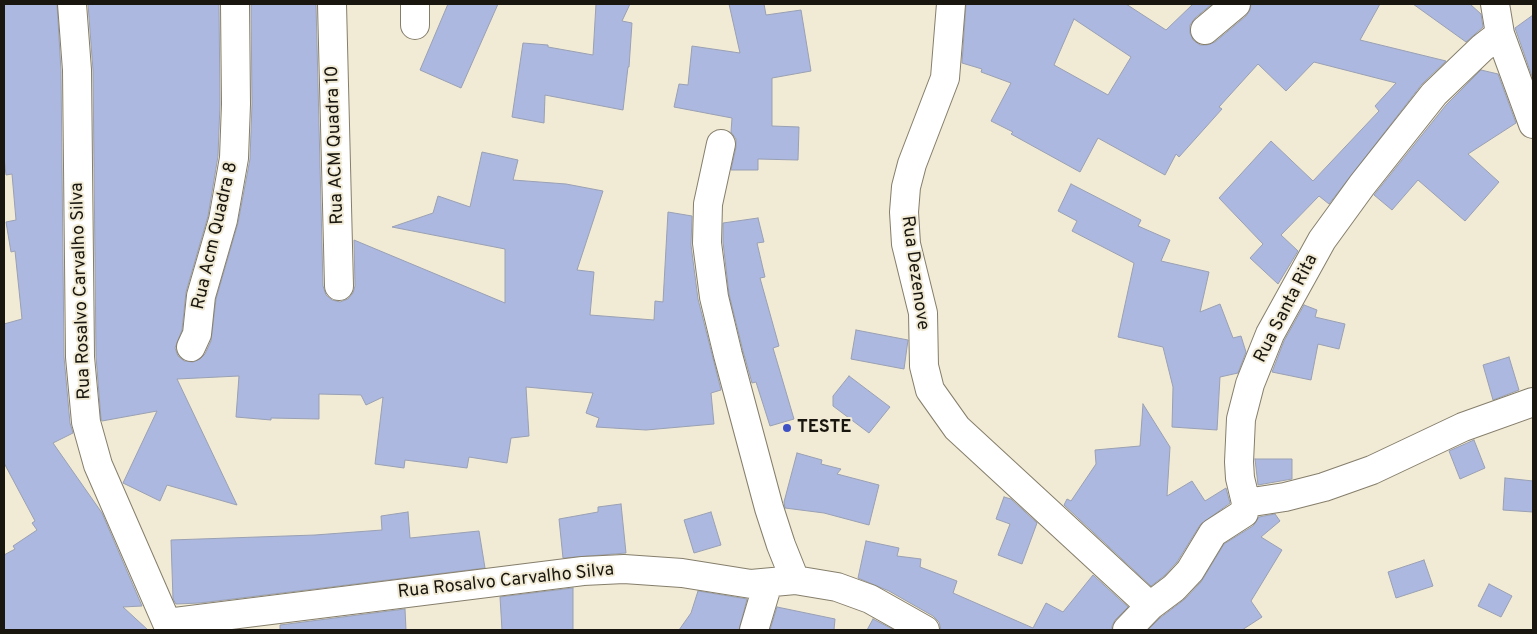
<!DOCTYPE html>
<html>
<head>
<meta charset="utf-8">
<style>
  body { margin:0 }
  #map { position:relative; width:1537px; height:634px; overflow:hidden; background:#f1ead5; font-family:Overpass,sans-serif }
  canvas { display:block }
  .frame { position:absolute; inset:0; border:5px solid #18160e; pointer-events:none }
</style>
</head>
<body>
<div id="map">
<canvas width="1537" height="634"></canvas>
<div class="frame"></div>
</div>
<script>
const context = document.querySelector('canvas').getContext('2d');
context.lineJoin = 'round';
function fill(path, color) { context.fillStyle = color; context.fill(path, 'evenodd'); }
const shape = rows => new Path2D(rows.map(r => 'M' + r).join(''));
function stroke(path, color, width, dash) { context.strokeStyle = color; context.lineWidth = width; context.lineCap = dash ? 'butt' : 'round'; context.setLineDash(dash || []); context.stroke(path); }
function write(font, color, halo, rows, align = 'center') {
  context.font = font + ' Overpass,sans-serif'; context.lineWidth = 4; context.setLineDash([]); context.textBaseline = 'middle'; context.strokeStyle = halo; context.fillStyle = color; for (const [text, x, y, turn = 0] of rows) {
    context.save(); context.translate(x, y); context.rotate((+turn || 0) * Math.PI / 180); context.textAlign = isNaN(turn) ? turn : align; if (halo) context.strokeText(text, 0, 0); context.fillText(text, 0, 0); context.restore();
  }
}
const building = shape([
  [4,4,57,4,61,71,64,357,70,423,73,433,53,443,102,513,142,606,123,607,148,630,4,630,4,555,15,549,13,546,37,530,32,523,35,521,4,463,4,324,22,319,15,251,11,252,6,222,16,220,12,174,6,175,4,158,4,4],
  [88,4,219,4,220,104,218,156,208,216,186,292,182,330,175,348,178,356,184,361,193,362,200,359,205,354,211,341,216,299,238,223,250,159,252,104,251,4,316,4,323,286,326,295,332,300,340,302,348,299,353,293,355,286,354,240,505,303,505,249,392,227,433,213,438,196,470,207,482,152,518,160,513,180,566,184,603,191,577,270,594,272,590,315,654,320,655,301,663,302,668,212,692,216,691,245,698,299,721,390,711,393,714,424,646,430,596,427,599,418,586,413,593,393,526,387,529,436,511,438,507,463,469,457,467,468,405,460,404,468,375,464,383,397,366,405,361,395,319,394,319,419,271,418,271,420,236,417,239,376,177,379,237,505,167,485,160,501,123,483,157,411,102,421,101,419,96,356,93,70,88,4],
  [448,4,498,4,461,88,420,70,448,4],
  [596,4,630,4,622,21,632,23,629,67,628,67,623,110,545,95,544,123,512,117,523,43,548,45,548,47,593,55,596,4],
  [729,4,764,4,766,15,801,10,811,71,772,78,772,126,799,127,798,160,758,159,758,170,731,170,736,147,736,139,731,132,732,118,674,107,679,84,688,85,692,46,740,53,729,4],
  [966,4,1126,4,1166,30,1193,4,1212,4,1195,18,1190,25,1190,33,1193,40,1200,45,1207,45,1215,42,1246,16,1250,10,1251,4,1380,4,1360,40,1446,61,1422,84,1329,204,1319,196,1281,235,1298,251,1278,284,1250,258,1263,244,1219,198,1271,141,1313,181,1379,111,1375,106,1396,83,1314,62,1286,91,1258,64,1219,107,1222,109,1179,157,1176,154,1165,175,1098,138,1080,172,1011,134,1013,132,991,121,1011,83,981,72,982,69,962,63,966,4],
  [1074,19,1131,57,1108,95,1054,65,1074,19],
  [1413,4,1470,4,1481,14,1483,27,1466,42,1413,4],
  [1533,15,1533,79,1515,28,1533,15],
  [1481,70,1498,74,1516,123,1468,154,1499,182,1465,221,1418,180,1392,210,1374,195,1446,105,1481,70],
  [1071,184,1141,220,1138,226,1170,240,1161,261,1209,272,1200,312,1220,304,1233,338,1241,336,1246,352,1238,373,1220,377,1217,430,1172,427,1173,387,1163,347,1118,337,1134,263,1072,231,1077,221,1058,211,1071,184],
  [758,218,764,242,757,243,765,277,760,278,779,346,773,348,794,419,770,426,756,382,752,383,743,351,729,294,723,242,723,223,758,218],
  [1304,305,1317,310,1315,317,1345,324,1339,349,1318,344,1311,380,1272,372,1284,341,1304,305],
  [856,330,908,340,904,369,851,359,856,330],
  [1509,357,1519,390,1493,400,1483,365,1509,357],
  [849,376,890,407,869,433,833,406,833,396,849,376],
  [1143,404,1170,447,1167,496,1192,481,1205,501,1226,488,1230,503,1200,525,1177,562,1164,576,1151,586,1064,505,1067,499,1071,501,1096,464,1095,450,1140,446,1143,404],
  [1474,440,1485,468,1460,479,1449,451,1474,440],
  [797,453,822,460,821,464,841,469,837,474,879,485,869,525,824,513,785,508,784,502,797,453],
  [1255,459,1292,459,1292,479,1258,485,1255,459],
  [1505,478,1533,481,1533,512,1503,510,1505,478],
  [1004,497,1011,499,1037,523,1022,564,998,555,1010,524,996,519,1004,497],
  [621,504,626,553,563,558,559,519,598,512,598,507,621,504],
  [408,512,410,538,479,531,485,568,200,603,176,604,173,599,171,540,315,535,382,530,381,516,408,512],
  [711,512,721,545,694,553,684,520,711,512],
  [1275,514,1280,521,1261,537,1282,550,1251,601,1262,617,1242,630,1148,630,1160,618,1185,599,1201,582,1224,544,1253,526,1259,517,1275,514],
  [866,541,899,548,897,556,921,559,920,567,957,581,953,593,1033,628,1046,603,1063,612,1093,575,1128,607,1115,620,1112,626,1112,630,941,630,939,622,933,616,889,591,858,578,866,541],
  [1424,560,1433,586,1396,598,1388,572,1424,560],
  [1489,584,1512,596,1501,617,1478,606,1489,584],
  [573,588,573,630,502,630,500,597,573,588],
  [698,591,747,599,739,630,679,630,691,613,698,591],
  [777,607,835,619,834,630,770,630,777,607],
  [405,609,406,630,280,630,280,625,405,609],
  [873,619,894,630,867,630,873,619]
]);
const minor = shape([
  [72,4,77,70,80,357,86,422,98,465,170,630],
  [332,4,339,286],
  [951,4,945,78,912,164,906,187,904,212,906,244,923,313,924,366,930,390,957,428,1150,606],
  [415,25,415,4],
  [1205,30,1236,4],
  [1500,34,1533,124],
  [721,144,708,204,707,243,714,297,728,355,769,508,781,545,795,580],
  [191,347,197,334,201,296,223,220,234,158,236,104,235,4],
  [1246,503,1285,497,1324,487,1372,470,1463,427,1533,402],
  [167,623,583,571,624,569,682,573,751,584,795,580,837,587,870,599,925,630],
  [754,630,768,583],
  [1127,630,1150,606,1174,588,1190,571,1213,533,1244,513,1246,503,1240,478,1239,462,1241,419,1250,384,1270,334,1322,240,1362,185,1434,94,1482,48,1500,34,1495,4]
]);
const markers = [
  [787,428,5,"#3e51c5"]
];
const streetNames = [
  ["Rua ACM Quadra 10",336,145,-92],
  ["Rua Acm Quadra 8",216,236,-77],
  ["Rua Dezenove",914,273,82],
  ["Rua Rosalvo Carvalho Silva",82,291,-92],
  ["Rua Santa Rita",1287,309,-63],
  ["Rua Rosalvo Carvalho Silva",506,582,-6]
];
const poiNames = [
  ["TESTE",797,428]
];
fill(building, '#acb8df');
stroke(building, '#99a0b3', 1);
stroke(minor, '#857e6b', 30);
stroke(minor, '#fff', 28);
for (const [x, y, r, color] of markers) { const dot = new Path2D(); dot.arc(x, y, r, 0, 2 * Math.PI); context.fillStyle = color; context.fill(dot); stroke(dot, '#f1ead5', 2); }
write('18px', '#18160e', '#f1ead5', streetNames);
write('bold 18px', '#18160e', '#f1ead5', poiNames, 'left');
</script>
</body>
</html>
